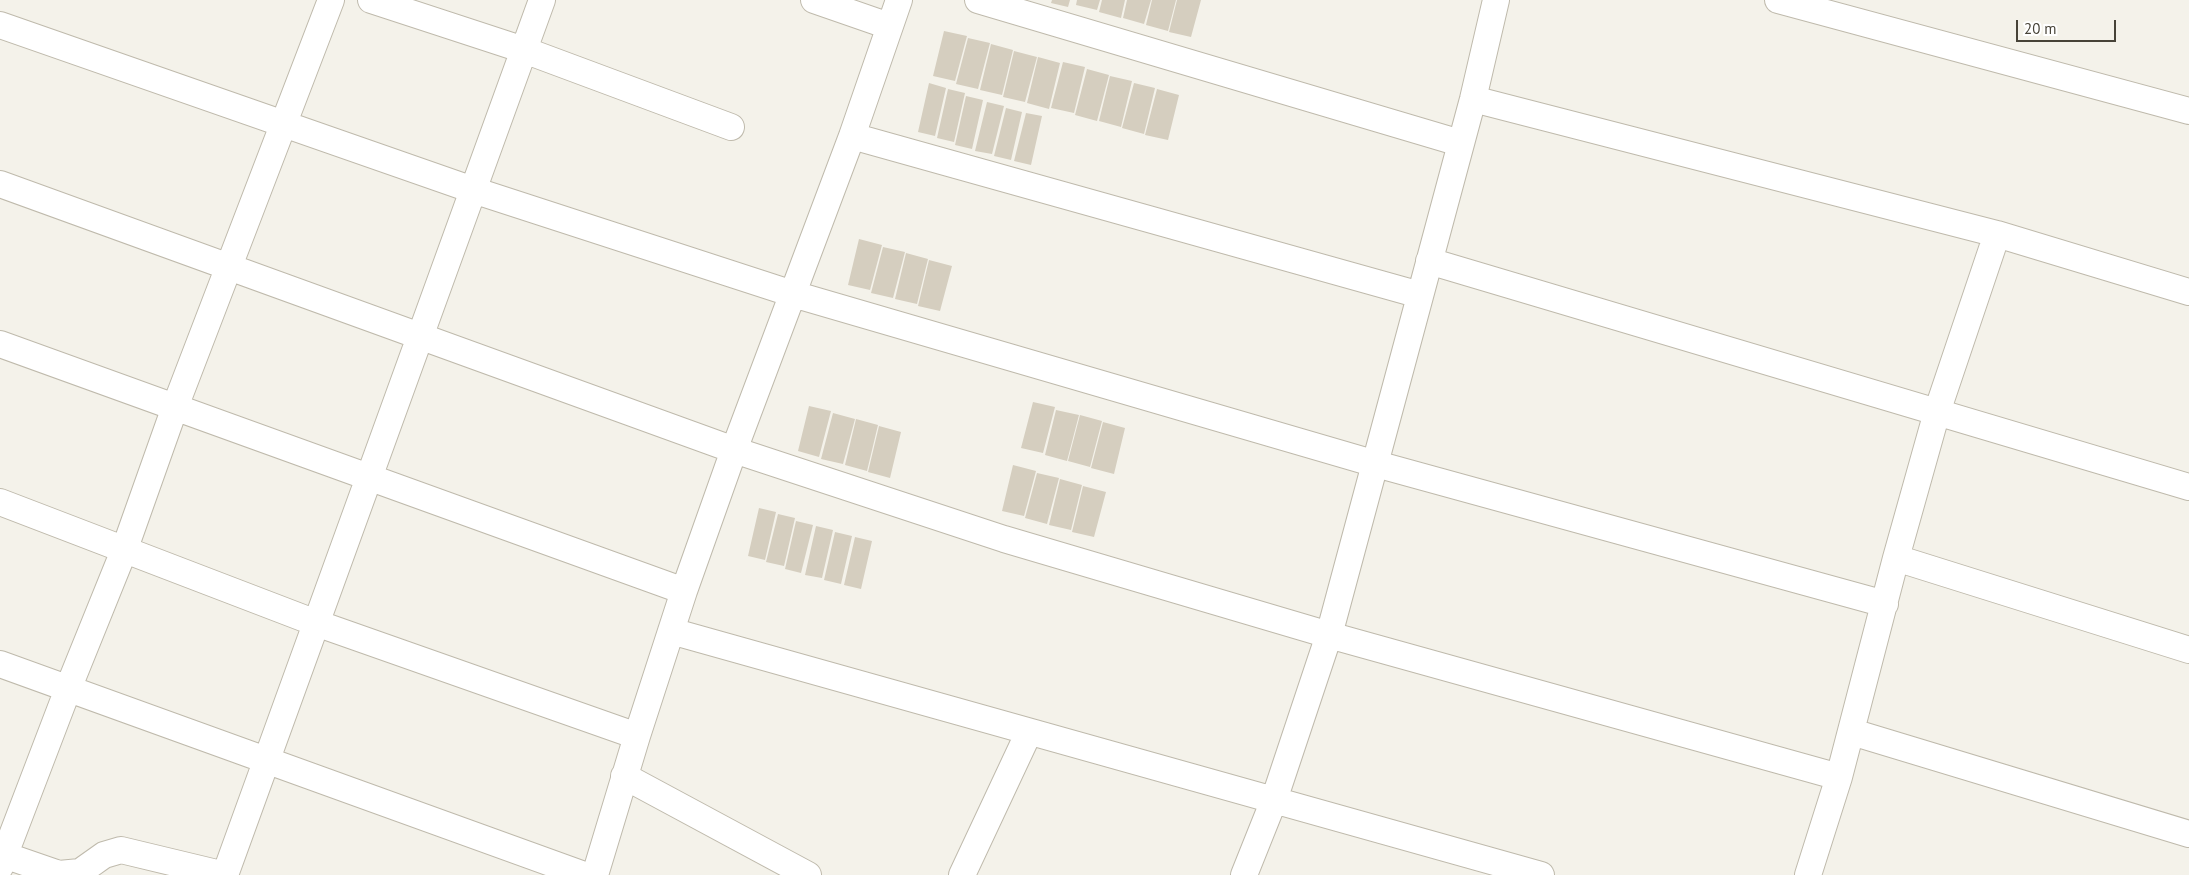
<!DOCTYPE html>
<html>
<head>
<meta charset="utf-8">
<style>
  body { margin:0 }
  #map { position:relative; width:2189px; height:875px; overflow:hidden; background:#f4f2ea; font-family:"PT Sans",sans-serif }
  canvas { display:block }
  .scale { position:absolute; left:2016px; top:20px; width:100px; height:22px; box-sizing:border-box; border:2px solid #474338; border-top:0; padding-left:6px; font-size:15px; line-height:18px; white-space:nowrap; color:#474338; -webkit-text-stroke:4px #fff; paint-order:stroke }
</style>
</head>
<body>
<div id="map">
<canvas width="2189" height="875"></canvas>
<div class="scale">20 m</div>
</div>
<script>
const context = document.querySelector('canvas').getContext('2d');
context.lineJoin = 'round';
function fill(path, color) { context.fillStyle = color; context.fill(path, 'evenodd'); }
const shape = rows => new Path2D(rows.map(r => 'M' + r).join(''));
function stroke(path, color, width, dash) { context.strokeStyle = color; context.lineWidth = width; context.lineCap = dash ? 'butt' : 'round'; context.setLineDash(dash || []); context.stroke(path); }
const building = shape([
  [1052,0,1070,0,1068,7,1051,3],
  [1077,0,1100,0,1097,10,1076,5],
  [1102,0,1125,0,1121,18,1099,12],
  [1127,0,1151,0,1144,24,1123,18],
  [1152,0,1176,0,1168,31,1146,25],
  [1177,0,1201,0,1191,37,1169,32],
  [944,31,967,36,955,81,933,76],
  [968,38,990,43,978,89,956,84],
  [991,44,1013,50,1002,95,980,90],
  [1014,51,1037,57,1025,102,1003,97],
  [1038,57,1060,63,1049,109,1027,103],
  [1063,62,1085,67,1074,113,1051,108],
  [1087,69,1109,75,1097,121,1075,115],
  [1110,76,1132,81,1121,127,1099,121],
  [929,83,946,88,935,136,918,132],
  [1134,83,1155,88,1144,134,1122,128],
  [948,89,965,93,954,142,937,138],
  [1157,89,1179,95,1168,140,1145,135],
  [966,96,983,100,972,149,955,145],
  [987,102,1004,106,992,154,975,151],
  [1006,108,1022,112,1011,160,994,156],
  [1026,113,1042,116,1031,165,1014,161],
  [859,239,882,245,870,290,848,285],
  [883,247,905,252,893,298,871,293],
  [906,253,928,259,917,304,895,299],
  [929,260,952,266,940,311,918,306],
  [1033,402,1055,407,1043,453,1021,448],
  [809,406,831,411,819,457,798,451],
  [1056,410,1079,415,1067,461,1045,455],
  [833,413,855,419,843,464,821,459],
  [1080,415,1102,421,1090,467,1068,461],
  [856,419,878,425,867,471,845,465],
  [1103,422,1125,428,1114,474,1091,468],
  [879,426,901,432,890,478,868,472],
  [1013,465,1036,471,1024,516,1002,511],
  [1037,473,1059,478,1047,524,1025,518],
  [1060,479,1082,485,1071,530,1049,525],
  [1083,486,1106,492,1094,537,1072,532],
  [759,508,776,512,765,560,748,556],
  [778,514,795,518,784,566,766,562],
  [796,521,813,525,801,573,785,569],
  [816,526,833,530,822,578,805,575],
  [835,532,852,536,841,584,824,580],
  [855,537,872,541,861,589,844,585]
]);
const minor = shape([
  [371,0,524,50,731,127],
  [814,0,889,26],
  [978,0,1460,143],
  [1778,0,2189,111],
  [0,25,473,190,793,294,1376,464,1885,604],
  [1473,99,1997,234,2189,292],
  [852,136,1420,295],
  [0,184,734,450,1004,539,1329,635,1839,777],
  [1429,261,2189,487],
  [0,344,684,591],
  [0,502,316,623,637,736],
  [1896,558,2189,650],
  [671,631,1541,875],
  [0,664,584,875],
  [1852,732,2189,834],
  [624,776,808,875],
  [4,855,59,874,80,872,104,855,121,850,225,875],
  [0,867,68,689,125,548,175,407,331,0],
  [225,875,542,0],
  [595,875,637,736,684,591,734,450,852,136,899,0],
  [962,875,1029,732],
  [1244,875,1274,800,1329,635,1473,99,1496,0],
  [1808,875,1839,777,1896,558,1937,412,1997,234]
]);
fill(building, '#d5cebf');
stroke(minor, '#bfbaac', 28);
stroke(minor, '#fff', 26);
</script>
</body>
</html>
